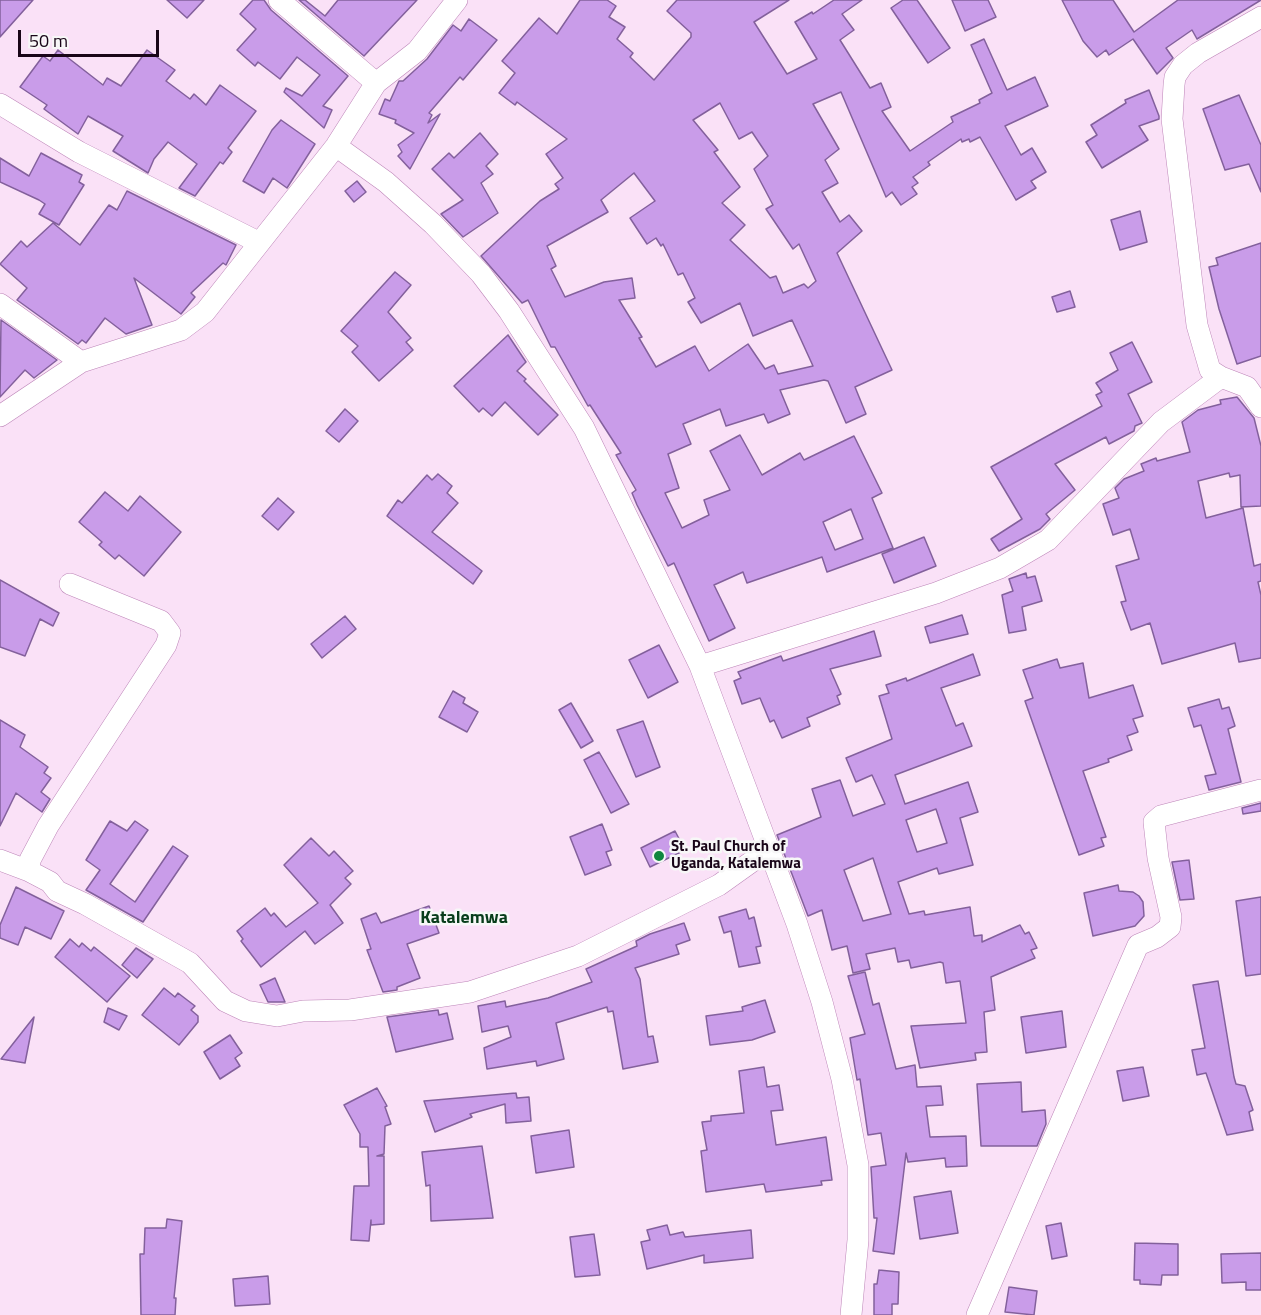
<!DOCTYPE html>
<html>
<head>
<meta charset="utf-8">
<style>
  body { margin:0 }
  #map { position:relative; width:1261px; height:1315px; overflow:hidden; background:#fae1f7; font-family:"Titillium Web",sans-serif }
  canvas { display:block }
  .scale { position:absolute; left:18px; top:30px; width:141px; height:27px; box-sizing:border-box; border:3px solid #190518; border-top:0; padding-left:8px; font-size:18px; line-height:21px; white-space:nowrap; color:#190518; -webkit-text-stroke:4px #f7f7f7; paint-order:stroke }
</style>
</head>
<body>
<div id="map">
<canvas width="1261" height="1315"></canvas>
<div class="scale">50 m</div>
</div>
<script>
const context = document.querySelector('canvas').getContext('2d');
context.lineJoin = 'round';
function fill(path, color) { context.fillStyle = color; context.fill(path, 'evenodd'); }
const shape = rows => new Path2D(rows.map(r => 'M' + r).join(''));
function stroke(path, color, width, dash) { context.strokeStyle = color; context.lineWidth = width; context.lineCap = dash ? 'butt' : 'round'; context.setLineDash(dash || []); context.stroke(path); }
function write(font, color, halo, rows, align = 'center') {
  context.font = font + ' "Titillium Web",sans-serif'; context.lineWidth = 5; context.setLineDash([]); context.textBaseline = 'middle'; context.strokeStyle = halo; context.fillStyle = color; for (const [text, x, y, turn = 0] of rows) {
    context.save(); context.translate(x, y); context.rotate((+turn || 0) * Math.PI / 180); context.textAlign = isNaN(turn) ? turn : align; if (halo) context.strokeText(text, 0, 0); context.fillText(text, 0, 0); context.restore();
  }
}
const building = shape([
  [0,0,33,0,0,37,0,0],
  [167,0,204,0,187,18,167,0],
  [253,0,264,0,271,10,348,76,323,106,332,110,324,128,284,92,286,88,302,96,320,75,297,57,280,79,258,62,255,66,237,50,256,29,240,14,253,0],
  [299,0,305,0,325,16,338,0,417,0,364,56,299,0],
  [580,0,607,0,616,6,609,17,625,27,617,39,633,53,630,57,654,80,691,37,691,33,667,11,677,0,789,0,754,22,787,74,817,59,795,22,812,12,813,14,834,0,862,0,842,14,854,30,840,40,870,88,881,83,891,107,882,111,910,151,953,122,951,117,980,103,979,100,992,93,971,45,984,39,1007,90,1035,77,1048,106,1005,126,1021,155,1032,148,1046,172,1031,181,1036,188,1016,200,980,137,970,142,969,139,962,142,961,139,928,162,930,165,913,177,918,183,912,187,917,194,901,205,892,192,886,197,841,92,813,104,839,149,825,160,838,183,822,192,840,222,849,215,862,231,837,253,892,370,855,387,866,414,846,423,828,381,824,380,780,390,790,414,768,423,764,414,726,426,720,409,683,424,691,444,668,454,679,488,665,493,682,528,709,515,704,500,730,490,710,451,740,435,762,475,800,453,804,460,854,436,882,493,872,498,893,548,827,572,822,557,747,583,743,572,714,585,735,628,709,641,674,563,668,566,637,505,632,493,636,490,616,455,621,453,590,405,588,406,555,347,551,347,528,300,522,303,481,256,540,201,559,189,555,184,563,178,546,154,567,139,517,102,515,105,499,93,515,73,502,61,539,18,557,34,580,0],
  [720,103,739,139,752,132,768,156,754,169,773,205,766,209,793,249,799,244,816,281,808,288,804,284,783,293,776,276,770,278,730,240,745,225,722,203,740,187,714,152,718,150,693,120,720,103],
  [634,173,655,201,630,218,647,244,656,238,661,246,663,244,678,275,683,273,695,298,688,302,701,323,740,303,753,336,792,320,813,366,778,374,774,365,765,369,748,344,709,371,695,346,656,367,639,338,642,337,619,300,635,298,632,278,604,282,565,297,551,269,556,266,547,246,608,212,601,200,634,173],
  [851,509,863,539,835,550,823,522,851,509],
  [903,0,917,0,950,48,928,63,891,8,903,0],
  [952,0,988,0,996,17,965,31,952,0],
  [1062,0,1113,0,1134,32,1178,0,1261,0,1197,39,1192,30,1166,48,1173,58,1157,74,1133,39,1109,55,1106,50,1097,57,1083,41,1062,0],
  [469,19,497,40,463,80,460,77,429,113,432,115,428,123,440,114,410,169,398,156,402,152,398,145,414,133,395,123,396,120,379,114,385,99,390,101,399,81,403,81,427,59,453,25,461,31,469,19],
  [58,50,103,85,107,78,121,86,147,50,175,70,166,81,190,99,194,94,206,105,220,85,256,111,228,148,232,152,223,164,220,162,195,196,179,188,197,164,168,142,154,159,148,173,113,151,123,136,88,116,78,134,44,109,47,105,20,87,43,56,50,61,58,50],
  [1149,90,1159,116,1159,119,1139,126,1148,140,1102,168,1086,142,1097,135,1091,125,1126,103,1125,100,1149,90],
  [1239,95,1261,145,1261,192,1249,164,1225,170,1203,109,1239,95],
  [281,120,315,144,287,188,273,178,264,193,243,181,272,130,281,120],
  [480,133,498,154,486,166,493,174,481,183,498,213,463,237,441,214,463,200,432,169,449,153,454,158,480,133],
  [41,153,82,175,79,182,84,185,59,225,39,214,45,204,39,200,0,182,0,158,29,176,41,153],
  [357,181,366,192,354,202,345,191,357,181],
  [127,191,236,245,226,265,223,263,191,293,195,297,181,314,134,278,152,325,126,334,105,318,86,343,82,340,78,344,17,300,27,288,0,264,21,241,27,247,53,223,80,245,109,205,117,210,127,191],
  [1140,211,1147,242,1120,250,1111,220,1140,211],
  [1261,243,1261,356,1237,364,1219,309,1209,267,1218,265,1216,258,1261,243],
  [395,272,411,285,388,312,411,338,406,342,413,350,379,381,352,352,358,346,341,331,395,272],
  [1070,291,1075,307,1057,312,1052,297,1070,291],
  [1,320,57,360,34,378,25,370,0,397,1,320],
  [508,335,526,362,517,371,526,379,524,381,558,415,538,435,505,402,492,416,483,408,479,412,454,386,508,335],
  [1132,342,1152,382,1128,394,1142,423,1135,426,1134,431,1109,444,1106,437,1055,464,1075,490,1046,514,1050,519,1040,529,999,551,991,539,1022,519,991,467,1102,406,1096,395,1102,392,1096,383,1118,370,1110,353,1132,342],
  [1237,397,1254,418,1261,446,1261,506,1241,507,1240,475,1230,477,1229,473,1198,481,1206,518,1243,508,1254,566,1261,564,1261,581,1258,582,1261,595,1261,658,1239,662,1235,643,1162,664,1150,623,1131,630,1121,602,1126,601,1116,566,1139,559,1130,529,1113,535,1103,504,1119,498,1115,488,1124,479,1144,471,1141,464,1156,458,1157,461,1190,452,1182,422,1198,410,1221,404,1220,400,1237,397],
  [345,409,358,421,339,442,326,431,345,409],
  [438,474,452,486,447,493,458,503,432,532,482,571,473,584,387,516,398,500,402,503,427,475,432,480,438,474],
  [105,492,128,511,140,496,181,532,144,576,119,555,115,559,99,545,102,542,79,522,105,492],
  [278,498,294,512,278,530,262,516,278,498],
  [924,537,936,566,894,583,882,554,924,537],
  [1026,573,1027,578,1035,576,1042,601,1022,607,1026,630,1009,633,1002,595,1013,591,1009,579,1026,573],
  [0,580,59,613,53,626,40,619,25,656,0,647,0,580],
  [962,615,968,634,930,643,925,627,962,615],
  [345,616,356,629,322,658,311,644,345,616],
  [874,631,881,656,830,669,841,694,837,696,840,704,807,718,810,726,782,738,774,720,770,722,760,698,742,704,734,681,741,678,738,672,781,656,783,661,874,631],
  [659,645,678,682,648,698,629,660,659,645],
  [973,654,980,675,941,688,956,726,963,723,972,746,895,775,905,804,968,782,978,812,960,818,973,865,939,874,937,868,898,882,909,914,924,911,925,915,970,907,974,936,982,935,982,942,1020,925,1025,934,1029,932,1037,948,1031,950,1035,958,991,977,995,1010,984,1012,987,1052,975,1053,976,1060,920,1068,911,1026,966,1023,960,981,946,983,943,963,940,962,911,968,909,960,898,962,895,948,866,954,870,969,853,973,847,946,832,950,822,910,808,916,777,835,821,817,812,789,840,780,853,816,885,804,872,775,856,782,846,758,892,739,879,696,889,693,886,685,906,678,907,681,973,654],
  [936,809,947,843,917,852,906,820,936,809],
  [873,858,891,914,863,921,844,870,873,858],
  [1057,659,1060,668,1083,663,1089,698,1133,685,1143,716,1133,719,1138,732,1127,736,1132,750,1108,759,1109,762,1083,771,1106,837,1101,838,1104,846,1079,855,1025,701,1033,698,1023,670,1057,659],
  [453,691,465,698,463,703,478,712,467,732,439,717,453,691],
  [1219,699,1222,709,1229,707,1235,726,1228,729,1241,782,1209,790,1205,776,1216,774,1201,725,1194,727,1188,708,1219,699],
  [571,703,593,741,581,748,559,710,571,703],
  [0,720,25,735,20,747,48,767,44,773,51,778,41,792,50,799,42,812,16,793,0,826,0,720],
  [643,721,660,767,636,777,617,730,643,721],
  [599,752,629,804,611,813,584,760,599,752],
  [1261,803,1261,811,1243,814,1242,808,1261,803],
  [110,821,127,831,135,821,148,830,110,884,135,902,173,846,188,856,143,922,86,890,100,870,86,860,110,821],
  [602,824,612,850,606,852,611,865,585,875,570,837,602,824],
  [675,831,685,850,650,867,641,848,675,831],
  [311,838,329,856,334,851,353,871,345,878,351,884,330,905,343,923,315,944,305,931,261,967,241,941,243,939,237,931,265,908,271,916,274,913,286,927,318,903,284,865,311,838],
  [1189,860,1194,899,1180,900,1172,862,1189,860],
  [1118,885,1119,891,1133,892,1139,896,1143,902,1144,916,1135,926,1093,936,1084,893,1118,885],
  [16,887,64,911,51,939,25,927,18,945,0,938,0,925,16,887],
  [1261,897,1261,974,1246,976,1236,901,1261,897],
  [429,906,439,933,407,944,420,978,397,987,397,990,383,992,367,950,371,949,361,919,376,913,381,923,429,906],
  [746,909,749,919,754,917,761,946,756,947,760,963,739,967,731,931,724,933,719,917,746,909],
  [684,923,690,940,676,945,679,954,635,968,640,979,648,1037,653,1036,658,1062,623,1069,613,1011,608,1012,607,1007,556,1023,564,1059,537,1066,536,1061,487,1069,484,1048,511,1037,508,1026,482,1032,478,1006,505,1001,506,1007,548,998,592,982,586,969,637,946,636,941,650,934,684,923],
  [70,939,79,947,82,943,91,951,94,947,130,976,107,1002,55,957,70,939],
  [136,948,153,959,137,978,122,965,136,948],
  [865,972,873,1005,879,1003,896,1069,915,1065,917,1087,941,1086,943,1105,926,1106,930,1137,966,1136,967,1166,946,1167,945,1158,908,1162,906,1153,894,1254,873,1251,877,1218,874,1218,871,1167,886,1165,881,1133,868,1135,860,1079,857,1080,850,1038,865,1034,848,976,865,972],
  [275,978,285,1002,268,1002,260,985,275,978],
  [1218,981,1234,1077,1236,1084,1245,1086,1253,1110,1249,1112,1253,1130,1227,1135,1206,1073,1197,1075,1192,1050,1205,1048,1193,985,1218,981],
  [164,988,175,997,178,993,195,1006,191,1010,198,1016,198,1022,179,1045,142,1015,164,988],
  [765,1000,775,1032,752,1040,710,1045,706,1016,743,1011,742,1007,765,1000],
  [108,1008,127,1016,119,1030,104,1022,108,1008],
  [438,1010,439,1015,447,1013,453,1039,396,1052,387,1017,438,1010],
  [1062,1011,1066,1047,1026,1053,1021,1017,1062,1011],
  [34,1017,25,1063,1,1059,34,1017],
  [230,1035,242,1053,235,1058,240,1066,220,1079,204,1052,230,1035],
  [764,1067,767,1087,779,1085,783,1110,771,1111,776,1145,826,1137,832,1180,821,1181,822,1185,766,1192,764,1184,706,1192,701,1151,707,1150,702,1122,711,1121,711,1116,744,1113,739,1071,764,1067],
  [1143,1067,1149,1096,1123,1101,1117,1071,1143,1067],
  [1021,1082,1022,1112,1045,1110,1046,1124,1037,1146,981,1146,977,1084,1021,1082],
  [377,1088,387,1106,385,1107,391,1124,385,1126,384,1154,377,1156,384,1156,384,1224,371,1225,371,1220,369,1241,351,1240,354,1186,369,1186,368,1147,360,1147,360,1134,344,1105,377,1088],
  [516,1093,517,1098,529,1097,531,1121,506,1123,505,1104,470,1114,472,1117,435,1132,424,1101,516,1093],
  [569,1130,574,1167,536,1173,531,1136,569,1130],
  [482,1146,493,1218,431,1221,430,1185,426,1186,422,1152,482,1146],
  [951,1191,958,1233,920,1239,914,1197,951,1191],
  [167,1219,182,1221,174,1298,176,1298,175,1315,141,1315,140,1254,144,1254,145,1228,166,1228,167,1219],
  [1061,1223,1067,1256,1052,1259,1046,1226,1061,1223],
  [667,1225,670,1235,683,1232,685,1237,751,1230,753,1258,704,1263,704,1255,647,1269,641,1242,650,1240,647,1230,667,1225],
  [594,1234,600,1275,575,1277,570,1237,594,1234],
  [1135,1243,1178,1244,1178,1275,1162,1275,1161,1285,1140,1284,1140,1280,1134,1280,1135,1243],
  [1261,1253,1261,1290,1246,1290,1246,1282,1222,1283,1221,1254,1261,1253],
  [879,1270,899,1272,898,1304,892,1304,892,1315,874,1315,874,1284,877,1284,879,1270],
  [268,1276,270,1304,235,1306,233,1279,268,1276],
  [1009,1287,1037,1291,1034,1315,1005,1312,1009,1287]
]);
const street = shape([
  [279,0,376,83],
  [0,104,79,152,258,242],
  [336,146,386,182,433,224,481,274,509,311,584,428,700,666,797,924,822,1002,842,1079,858,1165,858,1240,851,1315],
  [0,304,81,362],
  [1221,377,1210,370,1197,325,1172,119,1174,85,1175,77,1183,65,1198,53,1261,17],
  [0,416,81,362,181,330,205,312,336,146,376,83,417,51,457,0],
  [70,584,161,621,170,633,166,645,48,826,30,860,29,871,50,882,57,891,85,904,190,963,225,1001,246,1011,277,1016,303,1011,350,1010,470,992,578,956,719,885,768,850],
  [700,666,936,593,1000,568,1048,540,1161,422,1221,377,1247,387,1261,407],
  [0,860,29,871],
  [977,1315,1138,945,1157,937,1170,927,1171,917,1158,858,1154,822,1161,816,1261,790]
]);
const markers = [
  [659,856,6,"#10863f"]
];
const poiNames = [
  ["St. Paul Church of",671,847],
  ["Uganda, Katalemwa",671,864]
];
const quarterNames = [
  ["Katalemwa",464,919]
];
fill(building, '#c99ce9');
stroke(building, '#83609c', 1.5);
stroke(street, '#bd85b8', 22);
stroke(street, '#fff', 21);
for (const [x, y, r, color] of markers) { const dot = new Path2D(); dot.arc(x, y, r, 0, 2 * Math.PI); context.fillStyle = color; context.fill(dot); stroke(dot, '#f7f7f7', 2); }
write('bold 15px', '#190518', '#f7f7f7', poiNames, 'left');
write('bold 18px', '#083d1b', '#f7f7f7', quarterNames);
</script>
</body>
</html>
